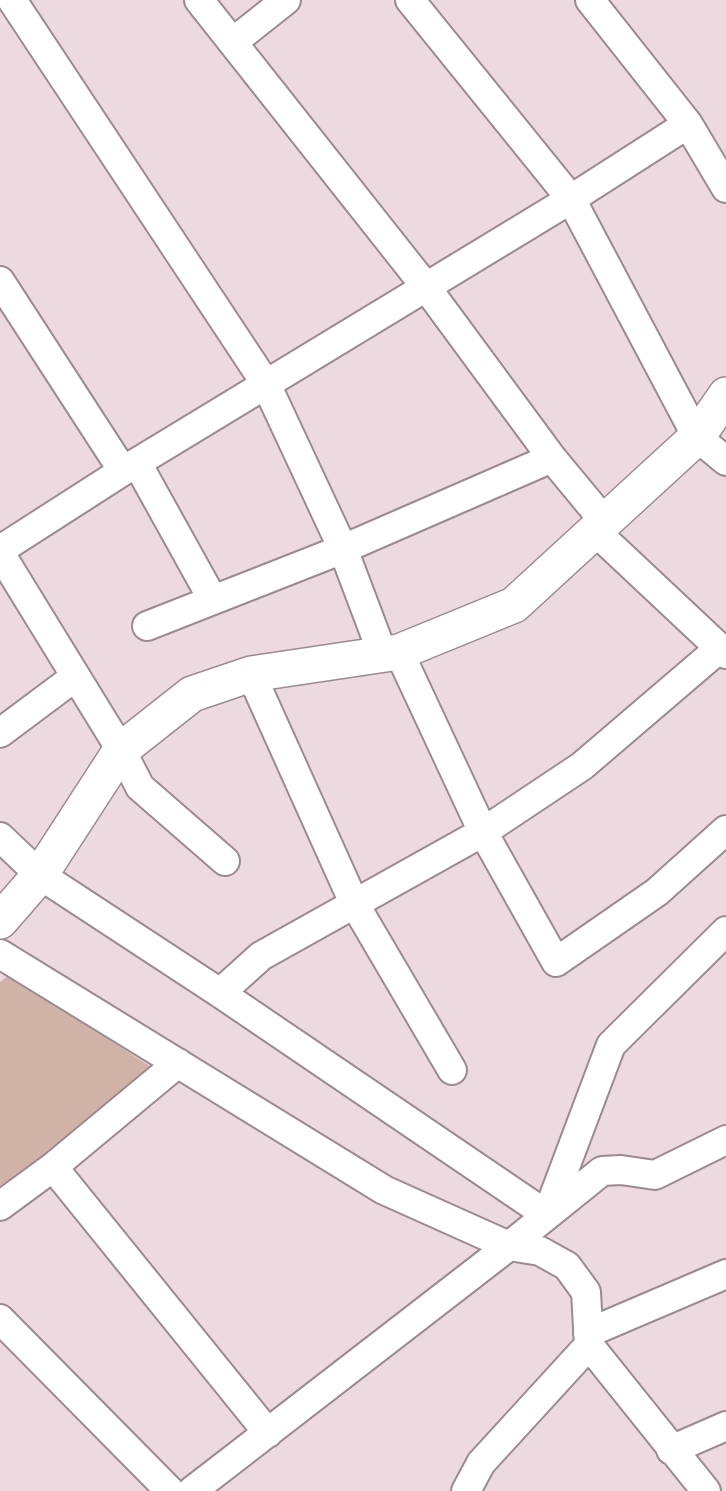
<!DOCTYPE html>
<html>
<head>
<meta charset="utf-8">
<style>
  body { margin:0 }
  canvas { display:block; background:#edd9e0 }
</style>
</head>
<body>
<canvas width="726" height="1491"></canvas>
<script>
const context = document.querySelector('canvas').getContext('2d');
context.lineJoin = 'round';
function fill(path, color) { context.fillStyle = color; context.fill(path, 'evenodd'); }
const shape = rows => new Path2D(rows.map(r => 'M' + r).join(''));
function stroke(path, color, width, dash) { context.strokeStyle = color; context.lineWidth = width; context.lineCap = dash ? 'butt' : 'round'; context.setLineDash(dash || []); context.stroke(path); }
const green = shape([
  [10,974,154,1069,0,1188,0,982]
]);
const minor = shape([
  [12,0,266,384,343,549,383,655],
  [199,0,426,287,552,458,605,522],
  [410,0,571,199,697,437,726,461],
  [590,0,688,124,726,188],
  [233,42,286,0],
  [0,281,123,471],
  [137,463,213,600],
  [595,531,726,654],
  [0,550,123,471,571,199,688,124],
  [0,553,121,750,140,787,225,861],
  [147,626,343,549,552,458],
  [399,652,483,832,556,962,657,892,726,830],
  [251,674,354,903,452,1070],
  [0,733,75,677],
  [0,837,40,875,220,993,547,1215,611,1045,726,931],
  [0,954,384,1190,509,1246,540,1251,567,1266,586,1292,589,1345,706,1491],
  [220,993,261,956,483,832,582,766,720,648],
  [53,1167,268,1433],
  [0,1206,53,1167,178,1063],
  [0,1319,170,1491],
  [588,1333,726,1274],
  [671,1450,726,1426],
  [192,1491,509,1246,602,1171,621,1170,655,1175,726,1140],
  [466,1491,481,1463,589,1345]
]);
const tertiary = shape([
  [0,921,40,875,121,750,192,694,251,674,399,652,514,605,697,437,726,395]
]);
fill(green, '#d0b2a7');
stroke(minor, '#9c8a90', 32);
stroke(tertiary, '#9c8a90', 38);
stroke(minor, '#fff', 28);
stroke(tertiary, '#fff', 35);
</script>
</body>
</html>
